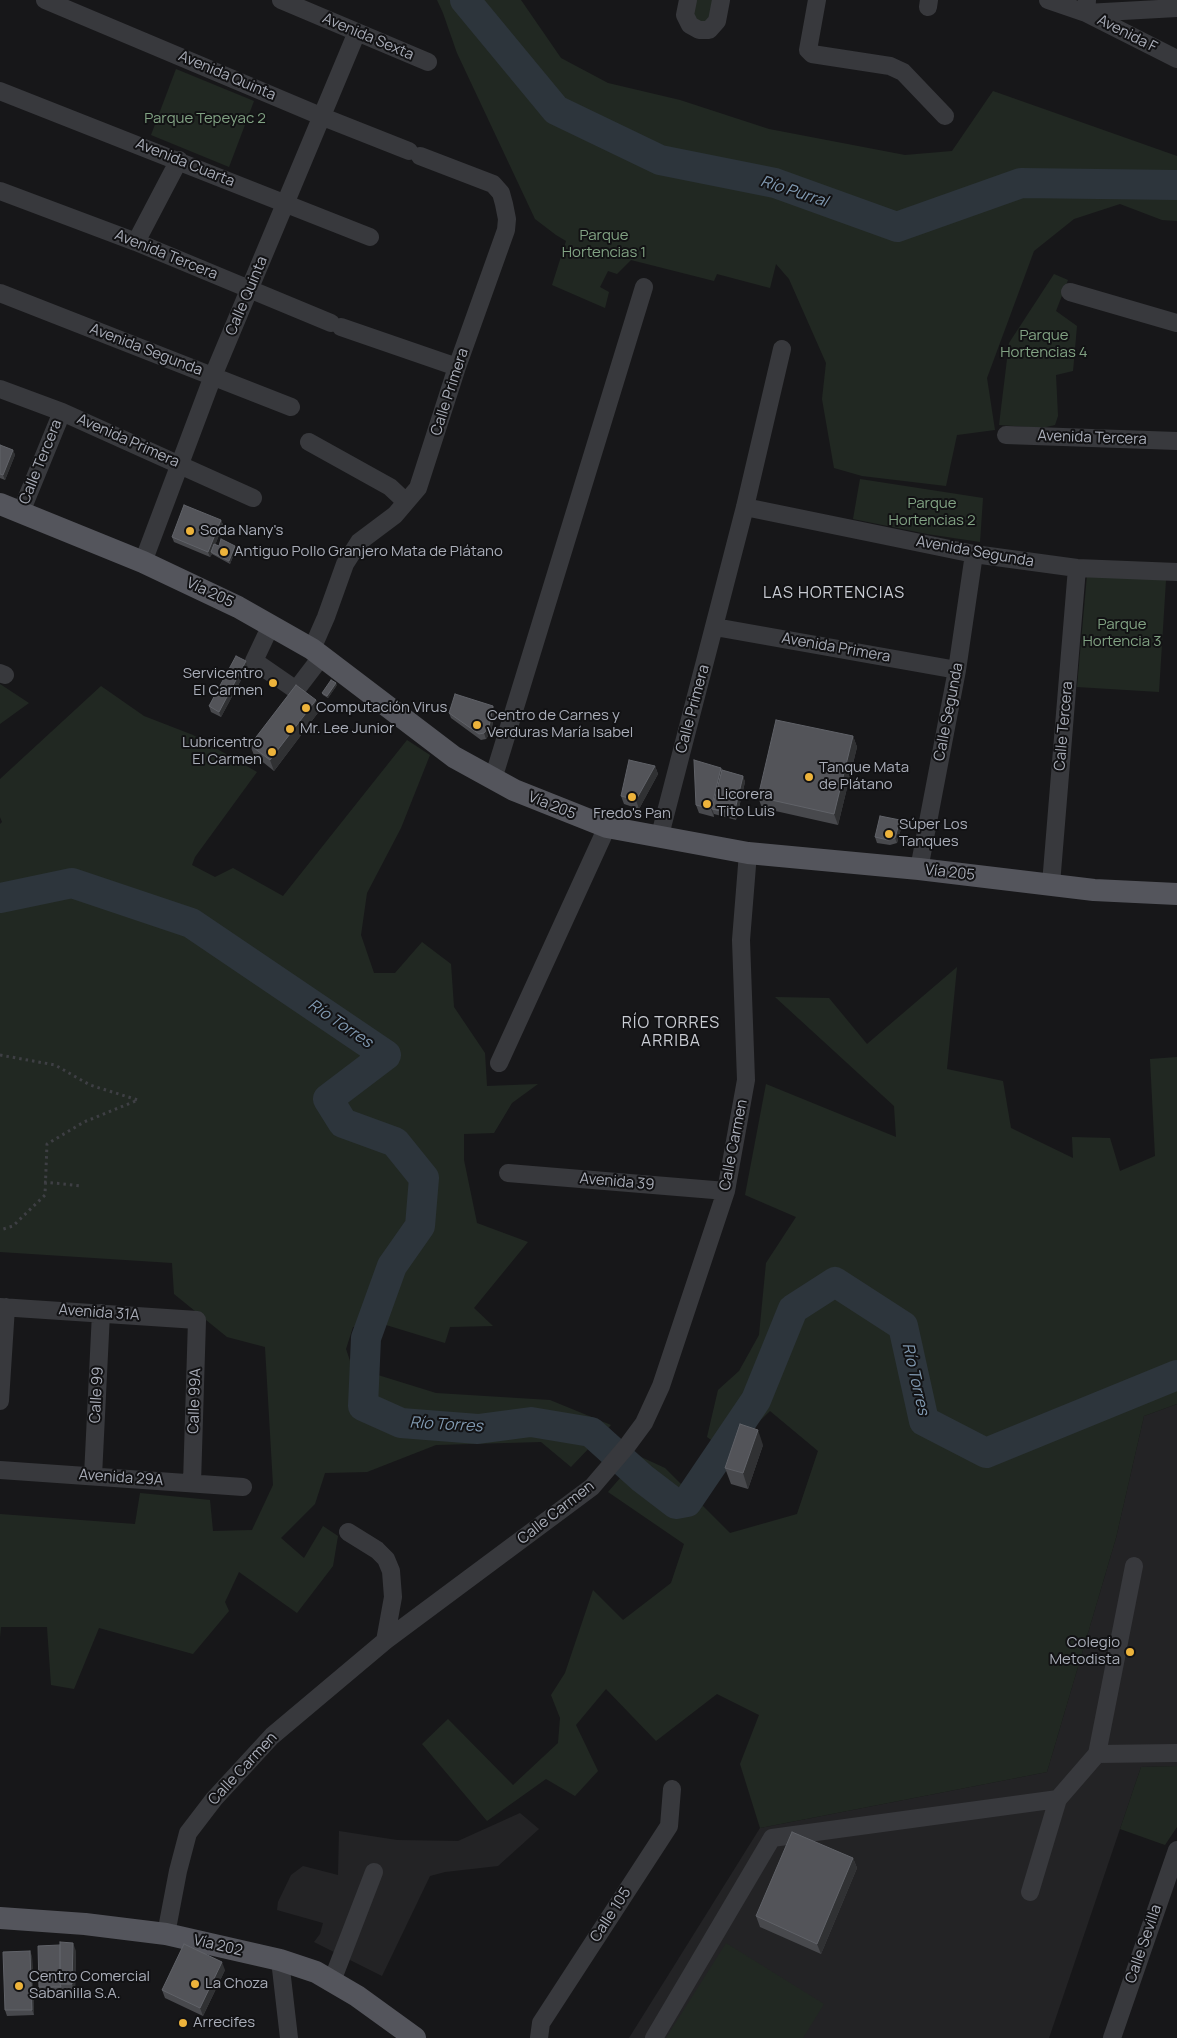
<!DOCTYPE html>
<html>
<head>
<meta charset="utf-8">
<style>
  body { margin:0 }
  canvas { display:block; background:#171719 }
</style>
</head>
<body>
<canvas width="1177" height="2038"></canvas>
<script>
const context = document.querySelector('canvas').getContext('2d');
context.lineJoin = 'round';
function fill(path, color) { context.fillStyle = color; context.fill(path, 'evenodd'); }
const shape = rows => new Path2D(rows.map(r => 'M' + r).join(''));
function stroke(path, color, width, dash) { context.strokeStyle = color; context.lineWidth = width; context.lineCap = dash ? 'butt' : 'round'; context.setLineDash(dash || []); context.stroke(path); }
function write(font, color, halo, rows, align = 'center') {
  context.font = font + ' Manrope,sans-serif'; context.lineWidth = 4; context.setLineDash([]); context.textBaseline = 'middle'; context.strokeStyle = halo; context.fillStyle = color; for (const [text, x, y, turn = 0] of rows) {
    context.save(); context.translate(x, y); context.rotate((+turn || 0) * Math.PI / 180); context.textAlign = isNaN(turn) ? turn : align; if (halo) context.strokeText(text, 0, 0); context.fillText(text, 0, 0); context.restore();
  }
}
const built = shape([
  [1177,1404,1177,1766,1141,1767,1049,2038,629,2038,760,1828,1047,1772,1116,1538,1144,1416],
  [520,1813,539,1829,498,1866,445,1872,430,1876,382,1976,314,1942,320,1934,323,1923,277,1910,278,1902,291,1875,303,1866,338,1875,339,1831,397,1840,458,1841]
]);
const green = shape([
  [437,0,521,0,561,58,608,83,680,100,769,129,905,155,952,151,993,91,1177,156,1177,221,1162,220,1120,204,1074,219,1034,251,987,378,995,430,957,435,946,486,862,476,834,468,822,399,826,363,789,279,776,264,770,288,717,274,714,281,631,260,617,274,608,271,600,287,609,292,605,308,552,285,566,241,556,235,535,219,457,53,443,13],
  [692,0,716,0,707,22,701,22,694,19],
  [176,69,254,101,229,167,151,135],
  [1054,274,1068,280,1056,311,1077,326,1073,371,1056,375,1058,416,1055,425,1042,428,999,425,1009,343],
  [860,479,983,498,980,542,927,534,853,519],
  [1087,575,1166,580,1159,692,1077,687],
  [0,684,29,703,0,724],
  [101,686,144,716,193,735,257,772,195,857,192,865,215,877,233,868,283,896,407,740,430,755,401,828,367,893,361,935,374,973,395,973,422,942,451,964,454,1007,485,1053,487,1086,538,1084,512,1103,494,1133,464,1134,464,1160,477,1223,528,1242,474,1308,493,1326,450,1327,445,1343,386,1325,353,1327,346,1349,352,1367,436,1393,550,1400,611,1425,571,1467,541,1442,436,1445,367,1472,325,1473,315,1504,281,1538,304,1558,323,1526,338,1536,333,1566,297,1613,239,1572,225,1602,229,1611,193,1654,99,1628,74,1689,51,1685,47,1627,1,1627,0,1637,0,1514,135,1524,140,1493,210,1500,213,1531,252,1530,273,1485,265,1347,227,1337,174,1294,172,1263,0,1252,0,824,2,822,0,817,0,779],
  [957,967,947,1069,1003,1081,1011,1128,1073,1158,1072,1137,1110,1138,1120,1171,1155,1156,1150,1059,1177,1057,1177,1404,1144,1416,1116,1538,1047,1772,760,1828,740,1764,759,1715,717,1694,656,1741,606,1689,576,1725,598,1771,575,1796,546,1779,487,1821,422,1744,448,1719,513,1785,558,1743,560,1718,551,1695,565,1673,593,1590,623,1620,671,1583,684,1544,608,1492,639,1456,665,1468,730,1533,797,1514,818,1451,770,1411,728,1452,707,1437,718,1390,739,1371,759,1335,766,1263,796,1217,745,1195,766,1084,896,1137,894,1106,775,997,829,998,867,1044],
  [1177,1766,1177,1827,1165,1845,1120,1829,1141,1767],
  [726,1943,824,2004,803,2038,666,2038]
]);
const river = shape([
  [465,0,556,110,660,160,775,183,897,227,1021,183,1177,185],
  [0,898,72,883,191,923,386,1055,328,1099,343,1123,395,1142,424,1178,420,1226,392,1266,366,1338,363,1406,401,1423,478,1429,531,1422,591,1432,642,1478,676,1504,687,1502,756,1400,793,1309,835,1282,903,1326,924,1421,986,1453,1177,1375]
]);
const path = shape([
  [0,1055,55,1065,90,1085,138,1100,84,1122,47,1144,45,1195,13,1226,0,1230],
  [44,1182,82,1186]
]);
const minor = shape([
  [45,0,323,117,409,151],
  [281,0,428,62],
  [688,0,685,15,690,25,699,30,709,30,717,21,721,0],
  [817,0,808,50,812,54,890,66,903,72,945,116],
  [1048,0,1086,13,1177,59],
  [1087,0,1086,13,1177,8],
  [928,7,929,0],
  [0,91,370,237],
  [0,191,136,242,331,323],
  [136,242,179,160],
  [1070,292,1177,323],
  [0,293,291,407],
  [341,327,457,367],
  [0,389,62,412,253,498],
  [1006,435,1177,441],
  [309,442,390,487,406,502],
  [745,507,974,554,1077,568,1177,572],
  [21,512,62,412],
  [143,562,213,376,357,32],
  [271,625,254,661,296,690,322,656],
  [715,627,957,670],
  [312,649,326,617,345,564,359,542,395,515,418,488,457,367,506,230,507,219,504,204,501,193,493,184,420,156],
  [0,673,5,675],
  [493,779,644,287],
  [660,835,745,507,782,349],
  [919,869,957,670,974,554],
  [1051,884,1077,568],
  [499,1063,607,827],
  [508,1173,726,1191],
  [0,1307,197,1320,192,1483],
  [0,1401,6,1307],
  [0,1470,243,1487],
  [93,1476,101,1313],
  [348,1532,377,1550,386,1559,391,1571,393,1597,385,1641],
  [1097,1754,1134,1566],
  [1030,1892,1058,1799,1097,1754,1177,1753],
  [166,1934,178,1871,188,1833,214,1799,272,1736,385,1641,592,1487,627,1446,644,1423,661,1386,726,1191,746,1080,741,940,748,853],
  [280,1960,289,2038],
  [332,1981,374,1872],
  [539,2038,541,2023,669,1826,672,1789],
  [654,2038,772,1838,1058,1799],
  [1112,2038,1177,1850]
]);
const major = shape([
  [0,504,143,562,238,607,312,649,454,757,514,790,607,827,748,853,919,869,1094,890,1177,894],
  [0,1918,85,1924,166,1934,280,1960,316,1972,357,1996,415,2038]
]);
const wall = shape([
  [0,445,13,450,15,455,5,480,0,478],
  [221,520,223,525,215,545,219,546,235,546,236,549,230,564,212,554,210,557,174,542,172,537],
  [246,661,248,667,221,717,211,712,209,706],
  [337,685,328,698,323,695,322,693],
  [316,700,320,710,274,771,254,755,250,745],
  [493,706,495,712,491,732,486,739,481,740,451,718,449,713],
  [853,736,857,747,838,825,762,808,758,797],
  [655,766,658,774,639,809,624,804,621,796],
  [721,768,722,770,743,776,745,782,736,820,714,814,714,817,699,813,696,805],
  [902,825,897,843,890,845,877,843,875,837],
  [763,1445,748,1489,731,1484,725,1468],
  [853,1858,857,1868,821,1954,760,1927,756,1916],
  [76,1951,75,1992,41,1993,39,1987],
  [32,1956,34,2015,7,2016,5,2010],
  [225,1970,203,2016,165,1998,162,1990]
]);
const shadedWall = shape([
  [13,450,15,455,5,480,3,475],
  [221,520,223,525,212,553,211,552,212,554,210,557,208,552],
  [235,546,236,549,230,564,229,561],
  [246,661,248,667,221,717,219,712],
  [336,683,337,685,328,698,327,696],
  [316,700,320,710,274,771,270,760],
  [493,706,495,712,491,732,486,739,484,733],
  [853,736,857,747,838,825,834,814],
  [655,766,658,774,639,809,636,800],
  [721,768,724,776,712,809,714,814,714,817,711,809],
  [743,776,745,782,736,820,734,814],
  [900,820,902,825,897,843,895,838],
  [758,1430,763,1445,748,1489,743,1473],
  [853,1858,857,1868,821,1954,817,1944],
  [73,1943,76,1951,75,1992,72,1984],
  [30,1951,32,1956,34,2015,32,2010],
  [222,1962,225,1970,203,2016,200,2008]
]);
const building = shape([
  [0,445,13,450,3,475,0,474,0,445],
  [184,505,221,520,208,552,172,537,184,505],
  [221,539,235,546,229,561,211,552,214,544,219,546,221,539],
  [236,656,246,661,219,712,209,706,236,656],
  [331,680,336,683,327,696,322,693,331,680],
  [296,685,316,700,270,760,250,745,296,685],
  [455,694,493,706,489,727,484,733,479,734,449,713,455,694],
  [776,720,853,736,834,814,758,797,776,720],
  [629,760,655,766,636,800,621,796,629,760],
  [694,760,721,768,711,809,696,805,694,760],
  [722,770,743,776,734,814,712,809,722,770],
  [880,816,900,820,895,838,888,840,875,837,880,816],
  [740,1424,758,1430,743,1473,725,1468,740,1424],
  [792,1832,853,1858,817,1944,756,1916,792,1832],
  [60,1942,73,1943,72,1984,60,1984,60,1942],
  [184,1944,222,1962,200,2008,162,1990,184,1944],
  [60,1945,60,1984,61,1987,39,1987,38,1946,60,1945],
  [30,1951,32,2010,5,2010,3,1952,30,1951]
]);
const markers = [
  [190,531,5,"#edb33b"],
  [224,552,5,"#edb33b"],
  [273,683,5,"#edb33b"],
  [306,708,5,"#edb33b"],
  [477,725,5,"#edb33b"],
  [290,729,5,"#edb33b"],
  [272,752,5,"#edb33b"],
  [809,777,5,"#edb33b"],
  [632,797,5,"#edb33b"],
  [707,804,5,"#edb33b"],
  [889,834,5,"#edb33b"],
  [1130,1652,5,"#edb33b"],
  [195,1984,5,"#edb33b"],
  [19,1986,5,"#edb33b"],
  [183,2023,5,"#edb33b"]
];
const streetNames = [
  ["Avenida F",1127,34,27],
  ["Avenida Sexta",368,37,23],
  ["Avenida Quinta",227,76,23],
  ["Avenida Cuarta",185,163,22],
  ["Avenida Tercera",166,255,22],
  ["Calle Quinta",247,296,-67],
  ["Avenida Segunda",146,350,21],
  ["Calle Primera",450,392,-72],
  ["Avenida Tercera",1092,438,2],
  ["Avenida Primera",128,441,24],
  ["Calle Tercera",41,462,-68],
  ["Avenida Segunda",975,552,10],
  ["Vía 205",210,593,25],
  ["Avenida Primera",836,648,10],
  ["Calle Primera",693,709,-75],
  ["Calle Segunda",949,712,-79],
  ["Calle Tercera",1064,726,-85],
  ["Vía 205",552,806,22],
  ["Vía 205",950,873,6],
  ["Calle Carmen",734,1145,-79],
  ["Avenida 39",617,1182,5],
  ["Avenida 31A",99,1313,4],
  ["Calle 99",97,1395,-87],
  ["Calle 99A",195,1401,-88],
  ["Avenida 29A",121,1478,4],
  ["Calle Carmen",556,1513,-38],
  ["Calle Carmen",243,1769,-47],
  ["Calle 105",611,1915,-57],
  ["Calle Sevilla",1144,1944,-71],
  ["Vía 202",218,1946,13]
];
const parkNames = [
  ["Parque Tepeyac 2",205,119],
  ["Parque",604,236],
  ["Hortencias 1",604,253],
  ["Parque",1044,336],
  ["Hortencias 4",1044,353],
  ["Parque",932,504],
  ["Hortencias 2",932,521],
  ["Parque",1122,625],
  ["Hortencia 3",1122,642]
];
const poiNames = [
  ["Soda Nany's",200,531],
  ["Antiguo Pollo Granjero Mata de Plátano",234,552],
  ["Servicentro",263,674,"right"],
  ["El Carmen",263,691,"right"],
  ["Computación Virus",316,708],
  ["Centro de Carnes y",487,716],
  ["Verduras María Isabel",487,733],
  ["Mr. Lee Junior",300,729],
  ["Lubricentro",262,743,"right"],
  ["El Carmen",262,760,"right"],
  ["Tanque Mata",819,768],
  ["de Plátano",819,785],
  ["Licorera",717,795],
  ["Tito Luis",717,812],
  ["Fredo's Pan",632,814,"center"],
  ["Súper Los",899,825],
  ["Tanques",899,842],
  ["Colegio",1120,1643,"right"],
  ["Metodista",1120,1660,"right"],
  ["Centro Comercial",29,1977],
  ["Sabanilla S.A.",29,1994],
  ["La Choza",205,1984],
  ["Arrecifes",193,2023]
];
const waterNames = [
  ["Río Purral",794,192,18],
  ["Río Torres",340,1024,34],
  ["Río Torres",915,1379,77],
  ["Río Torres",446,1425,3]
];
const neighbourhoodNames = [
  ["LAS HORTENCIAS",834,594],
  ["RÍO TORRES",671,1024],
  ["ARRIBA",671,1042]
];
fill(built, '#232325');
fill(green, '#212822');
stroke(river, '#2d353c', 30);
stroke(path, '#3e3f44', 3, [2.5, 4]);
stroke(minor, '#38393d', 18);
stroke(major, '#54555c', 22);
fill(wall, '#48494d');
fill(shadedWall, '#303133');
fill(building, '#535459');
stroke(building, '#606268', 1);
for (const [x, y, r, color] of markers) { const dot = new Path2D(); dot.arc(x, y, r, 0, 2 * Math.PI); context.fillStyle = color; context.fill(dot); stroke(dot, '#121214', 2); }
write('15px', '#a9adb8', '#121214', streetNames);
write('15px', '#81a283', '#121214', parkNames);
write('15px', '#a9adb8', '#121214', poiNames, 'left');
write('italic 16px', '#819ab2', '#121214', waterNames);
context.letterSpacing = '1px';
write('16px', '#cacdd4', '#121214', neighbourhoodNames);
context.letterSpacing = '0px';
</script>
</body>
</html>
